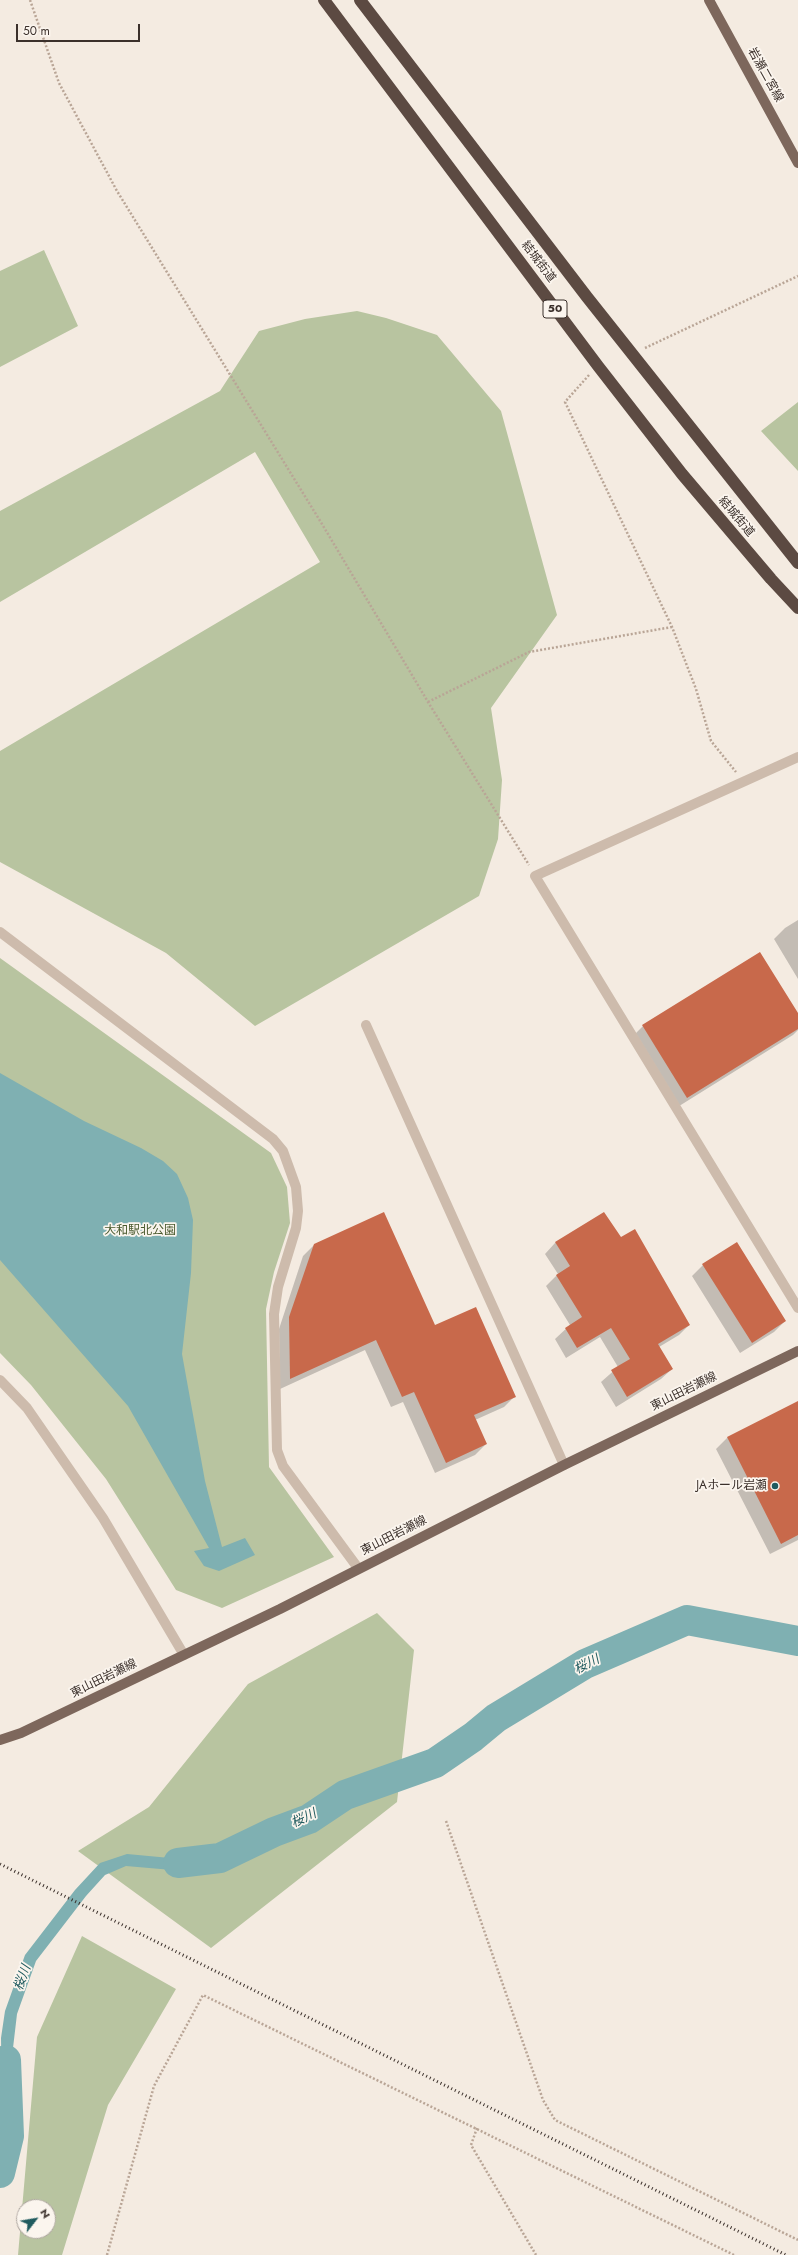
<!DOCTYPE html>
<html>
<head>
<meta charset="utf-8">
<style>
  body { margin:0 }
  #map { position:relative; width:798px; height:2255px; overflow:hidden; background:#f4ebe1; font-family:Jost,sans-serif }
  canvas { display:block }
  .north { position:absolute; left:16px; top:2199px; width:40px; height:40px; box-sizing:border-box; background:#fbf5ee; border:1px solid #aea6a0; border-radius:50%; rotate:59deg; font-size:11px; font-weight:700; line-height:16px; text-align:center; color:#3b302b }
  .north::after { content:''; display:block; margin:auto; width:14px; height:18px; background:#1f5a5e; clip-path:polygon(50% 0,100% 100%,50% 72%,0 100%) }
  .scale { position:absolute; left:16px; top:24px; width:124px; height:18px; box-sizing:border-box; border:2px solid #3b302b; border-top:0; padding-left:5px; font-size:12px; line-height:14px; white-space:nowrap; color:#3b302b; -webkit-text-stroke:3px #fbf5ee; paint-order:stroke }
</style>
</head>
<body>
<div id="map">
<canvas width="798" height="2255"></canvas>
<div class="north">N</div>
<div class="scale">50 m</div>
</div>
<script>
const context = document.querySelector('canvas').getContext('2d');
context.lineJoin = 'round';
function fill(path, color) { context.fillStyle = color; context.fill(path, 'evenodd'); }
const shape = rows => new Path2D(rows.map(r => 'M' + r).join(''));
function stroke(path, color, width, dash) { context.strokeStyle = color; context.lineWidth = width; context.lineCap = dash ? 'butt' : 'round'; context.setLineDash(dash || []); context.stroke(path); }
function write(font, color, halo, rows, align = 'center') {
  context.font = font + ' Jost,"Noto Sans JP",sans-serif'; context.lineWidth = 3.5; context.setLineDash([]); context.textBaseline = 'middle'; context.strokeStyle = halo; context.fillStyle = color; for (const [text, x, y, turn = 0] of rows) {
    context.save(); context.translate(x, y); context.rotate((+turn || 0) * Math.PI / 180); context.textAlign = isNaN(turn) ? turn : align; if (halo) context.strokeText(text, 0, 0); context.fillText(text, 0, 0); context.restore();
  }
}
const green = shape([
  [44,250,78,326,0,367,0,271],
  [357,311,386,318,437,335,501,411,557,615,491,708,502,780,498,839,479,896,255,1026,166,953,0,862,0,751,320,562,255,452,0,602,0,511,220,391,259,331,305,319],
  [798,402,798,471,761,431],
  [0,958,271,1153,287,1187,290,1223,274,1272,266,1309,269,1467,334,1557,222,1608,176,1590,106,1479,31,1385,0,1353],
  [377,1613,414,1650,397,1802,211,1948,78,1851,149,1807,248,1684],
  [82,1936,176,1989,108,2105,62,2255,18,2255,37,2037],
  [24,2207,48,2207,48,2231,24,2231]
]);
const water = shape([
  [0,1073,84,1121,141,1148,163,1161,177,1174,188,1198,193,1220,191,1273,182,1354,205,1481,222,1547,245,1538,255,1555,219,1571,204,1566,194,1551,209,1548,128,1406,0,1260],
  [218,1851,221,1863,172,1870,126,1866,105,1875,86,1896,36,1961,17,2014,11,2065,13,2101,2,2101,1,2038,5,2011,25,1955,75,1890,100,1863,127,1854,170,1858]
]);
const shadow = shape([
  [798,920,798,979,774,939,785,928],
  [798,1014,798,1030,793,1035,676,1108,632,1037,643,1026],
  [604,1213,620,1239,689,1325,679,1335,659,1347,672,1369,661,1379,616,1407,601,1382,618,1367,600,1337,566,1358,555,1339,570,1325,546,1286,558,1274,545,1254,555,1243],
  [315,1244,435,1327,515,1396,504,1407,475,1420,486,1444,475,1455,435,1473,403,1402,391,1407,365,1350,280,1389,279,1329,303,1256],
  [703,1265,785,1321,774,1332,740,1353,692,1276],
  [798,1402,798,1540,770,1554,716,1449,727,1438]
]);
const river = shape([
  [178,1863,220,1858,274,1832,309,1819,345,1795,435,1763,473,1737,496,1718,585,1664,687,1620,798,1641],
  [0,2173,9,2136,6,2060]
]);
const building = shape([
  [760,952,798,1013,798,1029,687,1098,642,1025],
  [384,1212,435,1325,476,1307,516,1397,474,1415,487,1444,446,1463,414,1392,402,1397,376,1340,290,1379,289,1317,314,1244],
  [604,1212,621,1237,635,1229,690,1325,658,1344,673,1369,627,1397,611,1370,630,1359,611,1328,577,1348,565,1328,582,1317,556,1275,570,1266,555,1242],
  [737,1242,786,1321,752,1343,702,1264],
  [798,1401,798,1535,781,1544,727,1437]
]);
const path = shape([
  [30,0,59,83,117,191,322,524,428,702,529,865],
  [645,348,798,276],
  [589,375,565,402,672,627,696,689,711,741,736,772],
  [428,702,529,652,672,627],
  [446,1821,543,2100,555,2120,798,2240],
  [477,2128,471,2145,536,2255],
  [107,2255,154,2086,203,1995,734,2255]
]);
const minor = shape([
  [798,757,535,876,798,1308],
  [0,932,273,1139,283,1151,296,1187,298,1211,296,1228,278,1287,274,1314,277,1450,283,1466,358,1568],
  [366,1025,564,1465],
  [0,1380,27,1408,103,1518,184,1655]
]);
const major = shape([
  [709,0,798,163],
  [0,1740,21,1733,280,1609,564,1465,798,1351]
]);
const highway = shape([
  [324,0,598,366,682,474,771,579,798,608],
  [360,0,587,297,798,563]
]);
const rail = shape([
  [0,1864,786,2255]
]);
const markers = [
  [775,1486,4,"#1f5a5e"]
];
const shields = [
  [555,309,24]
];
const shieldNames = [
  ["50",555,309]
];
const streetNames = [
  ["岩瀬二宮線",765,75,61],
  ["結城街道",538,262,53],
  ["結城街道",736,517,50],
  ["東山田岩瀬線",684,1392,-26],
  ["東山田岩瀬線",394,1536,-27],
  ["東山田岩瀬線",104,1679,-26]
];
const parkNames = [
  ["大和駅北公園",140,1231]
];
const poiNames = [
  ["JAホール岩瀬",767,1486]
];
const waterNames = [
  ["桜川",587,1665,-27],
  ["桜川",304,1819,-25],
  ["桜川",23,1978,-70]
];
fill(green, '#b8c4a0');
fill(water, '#7fb0b2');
fill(shadow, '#0003');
stroke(river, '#7fb0b2', 30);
fill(building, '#c8694b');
stroke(path, '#b9a596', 2.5, [2, 2]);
stroke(minor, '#cdbbac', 10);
stroke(major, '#7d675c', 10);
stroke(highway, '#5c4a42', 12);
stroke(rail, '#3b302b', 3, [1, 3]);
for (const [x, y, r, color] of markers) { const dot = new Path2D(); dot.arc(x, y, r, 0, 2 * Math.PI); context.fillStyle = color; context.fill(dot); stroke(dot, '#fbf5ee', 1.5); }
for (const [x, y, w] of shields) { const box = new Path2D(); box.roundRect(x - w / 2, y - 9, w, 18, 3); context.fillStyle = '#fbf5ee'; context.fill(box); stroke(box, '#3b302b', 1); }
write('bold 11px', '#3b302b', null, shieldNames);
write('12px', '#3b302b', '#fbf5ee', streetNames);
write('12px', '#4a5a2e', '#fbf5ee', parkNames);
write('12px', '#3b302b', '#fbf5ee', poiNames, 'right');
write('italic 13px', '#1f5a5e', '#fbf5ee', waterNames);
</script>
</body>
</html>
